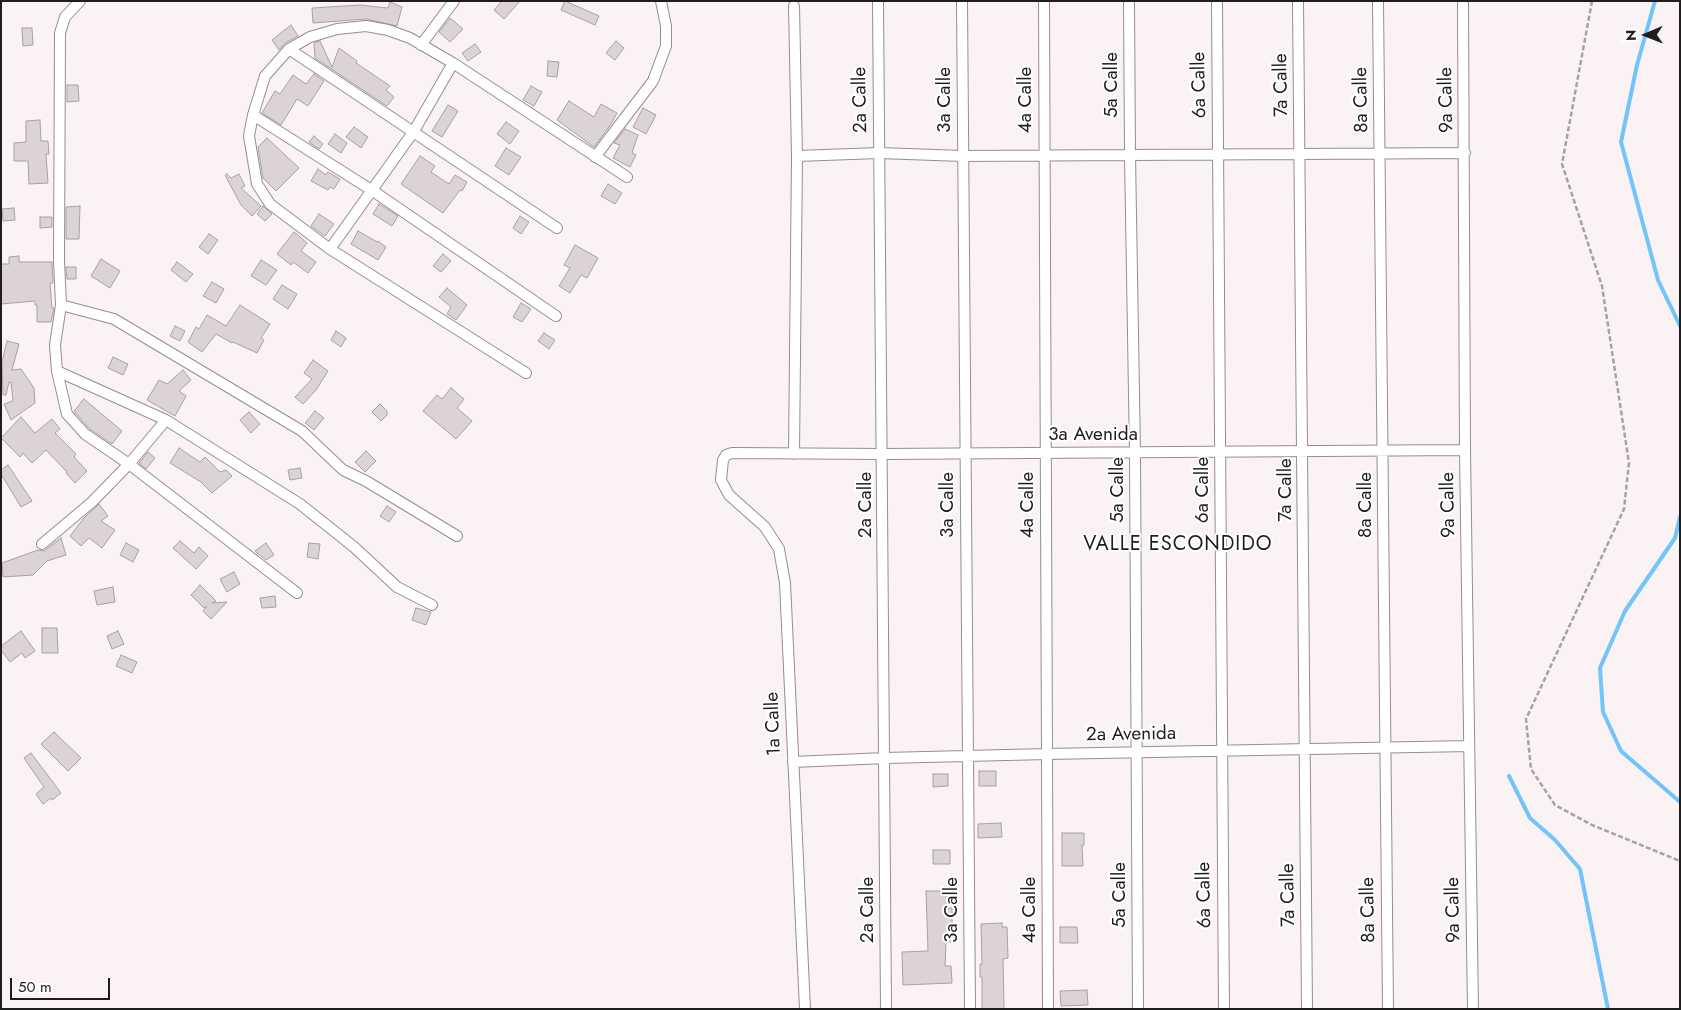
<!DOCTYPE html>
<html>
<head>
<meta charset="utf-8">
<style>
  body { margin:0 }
  #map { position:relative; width:1681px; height:1010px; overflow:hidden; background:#fbf2f3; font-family:Jost,sans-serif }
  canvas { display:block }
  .frame { position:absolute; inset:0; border:2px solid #201d1d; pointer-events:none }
  .north { position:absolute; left:1621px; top:10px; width:50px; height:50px; -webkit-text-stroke:4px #fff; paint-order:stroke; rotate:269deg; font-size:14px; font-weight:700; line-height:20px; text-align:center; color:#201d1d }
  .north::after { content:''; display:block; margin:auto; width:18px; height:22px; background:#201d1d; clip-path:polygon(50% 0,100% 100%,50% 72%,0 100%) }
  .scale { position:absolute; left:10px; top:978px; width:100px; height:22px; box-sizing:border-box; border:2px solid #201d1d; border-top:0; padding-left:6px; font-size:15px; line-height:18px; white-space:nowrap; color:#201d1d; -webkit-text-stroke:4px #fff; paint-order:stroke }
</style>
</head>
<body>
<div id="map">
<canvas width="1681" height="1010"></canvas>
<div class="frame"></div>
<div class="north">N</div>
<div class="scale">50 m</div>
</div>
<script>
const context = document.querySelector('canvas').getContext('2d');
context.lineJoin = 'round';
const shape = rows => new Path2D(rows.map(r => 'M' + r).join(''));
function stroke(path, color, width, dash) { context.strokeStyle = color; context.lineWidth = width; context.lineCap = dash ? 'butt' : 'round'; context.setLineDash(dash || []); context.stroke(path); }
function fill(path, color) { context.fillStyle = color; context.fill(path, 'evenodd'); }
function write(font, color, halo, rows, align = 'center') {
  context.font = font + ' Jost,sans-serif'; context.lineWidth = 4; context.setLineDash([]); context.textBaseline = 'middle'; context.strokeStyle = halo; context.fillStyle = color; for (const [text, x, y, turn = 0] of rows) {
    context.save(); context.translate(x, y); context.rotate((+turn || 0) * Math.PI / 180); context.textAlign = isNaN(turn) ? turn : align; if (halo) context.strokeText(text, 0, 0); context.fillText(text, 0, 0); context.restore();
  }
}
const stream = shape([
  [1655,1,1637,65,1621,142,1658,280,1680,326],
  [1680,517,1675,538,1625,611,1600,668,1603,712,1621,751,1680,802],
  [1509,776,1530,818,1555,840,1580,869,1608,1009]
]);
const building = shape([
  [502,1,520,1,504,19,494,10,502,1],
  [565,1,599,16,595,25,561,10,565,1],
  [390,2,402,7,397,26,366,19,313,23,312,8,360,5,388,8,390,2],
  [450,18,463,29,450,42,439,32,450,18],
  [291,25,298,36,285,43,279,50,272,40,291,25],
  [22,28,32,28,33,45,23,46,22,28],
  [320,41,332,67,339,48,357,61,356,63,390,86,386,90,394,97,387,106,315,58,314,43,320,41],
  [616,41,624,48,615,60,606,53,616,41],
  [475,44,481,52,468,61,462,53,475,44],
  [548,61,559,62,557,77,547,76,548,61],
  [314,74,324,81,308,106,297,99,281,125,262,113,275,91,280,94,293,75,306,84,314,74],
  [67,85,78,85,79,101,67,102,67,85],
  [531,86,542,92,534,106,523,100,531,86],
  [569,101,594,117,601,104,617,113,611,124,594,147,557,120,569,101],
  [448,105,458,111,442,137,432,131,448,105],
  [643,108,656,115,646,134,633,127,643,108],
  [40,120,41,141,48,141,49,154,46,154,48,183,29,184,28,161,14,161,14,143,26,142,26,121,40,120],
  [506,122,519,131,510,144,497,134,506,122],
  [354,127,368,137,361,148,346,137,354,127],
  [625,129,638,135,632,153,636,155,630,167,613,158,620,145,614,143,625,129],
  [335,134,347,143,341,153,328,144,335,134],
  [314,136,323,144,319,149,309,142,314,136],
  [267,138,299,168,276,191,263,178,258,147,267,138],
  [506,148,521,157,509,175,495,166,506,148],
  [420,156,435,166,431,172,449,184,455,175,467,182,462,191,460,190,443,213,401,184,420,156],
  [318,169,326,175,328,172,340,179,334,189,330,187,328,190,311,181,318,169],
  [227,174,231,178,239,174,245,186,241,188,261,206,252,216,241,205,225,175,227,174],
  [608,184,622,193,615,204,601,196,608,184],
  [379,204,398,216,392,226,373,214,379,204],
  [80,206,79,239,66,239,66,207,80,206],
  [263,206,272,214,265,221,257,214,263,206],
  [14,208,15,220,3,221,2,209,14,208],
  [319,214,334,224,325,236,311,226,319,214],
  [520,216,529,222,521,234,513,228,520,216],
  [40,217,52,217,52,227,40,228,40,217],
  [358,231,377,242,378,241,386,247,378,260,351,244,358,231],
  [294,232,307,243,301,251,316,262,308,273,293,262,291,265,277,254,294,232],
  [209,234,218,240,208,254,199,247,209,234],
  [575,245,598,258,587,278,581,275,570,293,559,286,570,268,564,265,575,245],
  [443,254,451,261,441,272,433,266,443,254],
  [19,256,19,262,52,262,53,283,50,283,52,308,54,308,51,322,37,322,37,305,35,305,35,301,1,304,1,264,9,264,9,257,19,256],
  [101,259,120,271,110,288,91,276,101,259],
  [261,260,277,270,266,285,251,276,261,260],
  [177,262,193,274,186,282,171,270,177,262],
  [66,267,76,267,76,279,67,279,66,267],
  [212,282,224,289,216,303,203,296,212,282],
  [282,285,297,294,288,309,273,299,282,285],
  [447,288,467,305,456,320,447,314,451,307,439,297,447,288],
  [521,303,531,309,522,322,513,317,521,303],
  [240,305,270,324,261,338,264,340,257,353,233,342,232,343,216,334,202,352,188,342,196,327,199,329,207,315,226,326,240,305],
  [175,326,185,331,180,341,170,336,175,326],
  [336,331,346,338,341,347,331,340,336,331],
  [544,333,555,340,549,349,538,341,544,333],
  [7,341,19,344,12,370,21,369,34,388,35,403,11,420,4,404,13,401,11,382,9,382,6,395,3,395,2,362,7,341],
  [113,357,128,364,123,375,108,368,113,357],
  [313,360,328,371,316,390,303,404,295,397,312,379,304,373,313,360],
  [183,370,191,380,179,391,186,396,175,416,147,400,159,380,167,384,183,370],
  [451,388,464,399,457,408,472,421,456,439,423,411,437,395,442,399,451,388],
  [84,399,122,431,112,444,90,429,74,411,84,399],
  [380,404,387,411,387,415,381,421,372,412,380,404],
  [315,411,324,418,314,430,305,423,315,411],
  [249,412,260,424,251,433,240,420,249,412],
  [21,417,35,433,52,419,60,429,55,433,76,454,74,457,87,471,75,483,66,473,67,472,46,450,32,463,23,453,20,457,1,438,21,417],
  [179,448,200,462,205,457,220,472,226,470,232,476,212,493,201,482,170,463,179,448],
  [366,451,376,461,365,472,355,462,366,451],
  [148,452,155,458,146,469,139,463,148,452],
  [8,465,32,501,21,507,1,474,1,470,8,465],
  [300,468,302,478,290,480,288,470,300,468],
  [99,504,108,516,101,521,115,530,102,548,89,538,81,546,70,536,84,518,99,504],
  [387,506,396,512,389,522,380,516,387,506],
  [61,538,66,555,47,561,33,575,3,577,2,563,38,550,44,551,61,538],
  [180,541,194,553,199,547,208,556,196,569,173,548,180,541],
  [126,543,139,550,133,562,120,555,126,543],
  [266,543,274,555,266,560,255,551,266,543],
  [309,543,320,544,318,559,307,557,309,543],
  [234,572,240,584,227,592,220,579,234,572],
  [200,585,216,601,212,603,227,602,211,619,203,611,207,606,204,608,191,595,200,585],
  [113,587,115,602,97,605,94,591,113,587],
  [275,596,276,607,262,608,260,598,275,596],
  [416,608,431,612,426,625,412,620,416,608],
  [42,628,57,628,58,653,42,653,42,628],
  [21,631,35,651,25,658,22,653,10,662,1,650,1,646,21,631],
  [118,631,124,644,112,649,107,636,118,631],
  [121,655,137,662,132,673,116,666,121,655],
  [54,732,81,758,68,771,41,744,54,732],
  [31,753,61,793,52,800,51,798,43,804,36,794,44,787,24,758,31,753],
  [979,771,996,771,996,786,979,786,979,771],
  [933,774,948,774,948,786,933,787,933,774],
  [1001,823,1002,837,978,838,978,824,1001,823],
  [1062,833,1084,833,1084,845,1082,845,1083,866,1062,866,1062,833],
  [933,850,950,850,950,864,933,864,933,850],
  [926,891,947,891,947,908,952,908,952,942,946,942,945,966,951,966,952,983,903,985,902,952,928,951,926,891],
  [1002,923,1002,927,1007,927,1008,958,1003,959,1004,1009,982,1009,982,977,980,977,980,964,982,964,981,924,1002,923],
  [1060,927,1077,927,1078,943,1060,943,1060,927],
  [1087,990,1088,1005,1061,1006,1060,991,1087,990]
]);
const path = shape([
  [1592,1,1562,164,1602,286,1629,463,1624,509,1526,719,1531,769,1555,805,1592,825,1680,861]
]);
const minor = shape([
  [80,1,65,17,60,33,59,261,61,305,55,345,57,371,67,414,85,434,129,464,297,593],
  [878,1,886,1009],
  [962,1,970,1009],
  [1044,1,1048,1009],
  [1129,1,1130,155,1135,453,1138,1009],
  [1217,1,1224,1009],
  [1298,1,1307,1009],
  [1378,1,1388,1009],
  [1463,1,1465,450,1473,1009],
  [421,45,454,1],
  [289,49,557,228],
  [253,115,373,191,556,316],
  [797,156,879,153,963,156,1465,153],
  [595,157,653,81,666,46,666,26,661,1],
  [330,249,414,131,453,63],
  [61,305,114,319,302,431,343,470,366,481,457,536],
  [57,371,166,420,300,504,354,547,397,587,432,605],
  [526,373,330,249,270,204,257,184,249,136,253,115,265,76,289,49,310,37,337,29,366,26,388,30,410,38,453,63,627,177],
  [794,454,797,156,794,6],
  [42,544,92,502,129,464,166,420],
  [793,762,885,758,1047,754,1469,746],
  [805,1009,785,583,779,549,765,527,729,495,721,480,723,460,726,455,732,453,883,454,1465,450]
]);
const streetNames = [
  ["5a Calle",1112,85,-90],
  ["6a Calle",1200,85,-91],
  ["7a Calle",1282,85,-91],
  ["2a Calle",861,100,-91],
  ["3a Calle",945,100,-90],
  ["4a Calle",1026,100,-90],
  ["8a Calle",1362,100,-91],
  ["9a Calle",1447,100,-91],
  ["3a Avenida",1093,435],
  ["5a Calle",1118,490,-90],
  ["6a Calle",1203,490,-90],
  ["7a Calle",1286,490,-90],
  ["2a Calle",866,505,-90],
  ["3a Calle",948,505,-90],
  ["4a Calle",1028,505,-90],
  ["8a Calle",1366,505,-90],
  ["9a Calle",1449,505,-91],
  ["1a Calle",774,724,-92],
  ["2a Avenida",1131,735,-1],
  ["5a Calle",1120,895,-90],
  ["6a Calle",1205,895,-91],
  ["7a Calle",1289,895,-91],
  ["2a Calle",868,910,-90],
  ["3a Calle",952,910,-90],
  ["4a Calle",1030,910,-90],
  ["8a Calle",1369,910,-91],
  ["9a Calle",1454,910,-91]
];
const neighbourhoodNames = [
  ["VALLE ESCONDIDO",1178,545]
];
stroke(stream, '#73c4fb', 4);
fill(building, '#dcd4d4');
stroke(building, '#a8a0a1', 1);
stroke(minor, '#958e8e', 12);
stroke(path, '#a8a1a2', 2.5, [5, 2.5]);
stroke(minor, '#fff', 10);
write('19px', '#201d1d', '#fff', streetNames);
context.letterSpacing = '1px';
write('20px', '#201d1d', '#fff', neighbourhoodNames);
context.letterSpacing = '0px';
</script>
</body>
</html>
